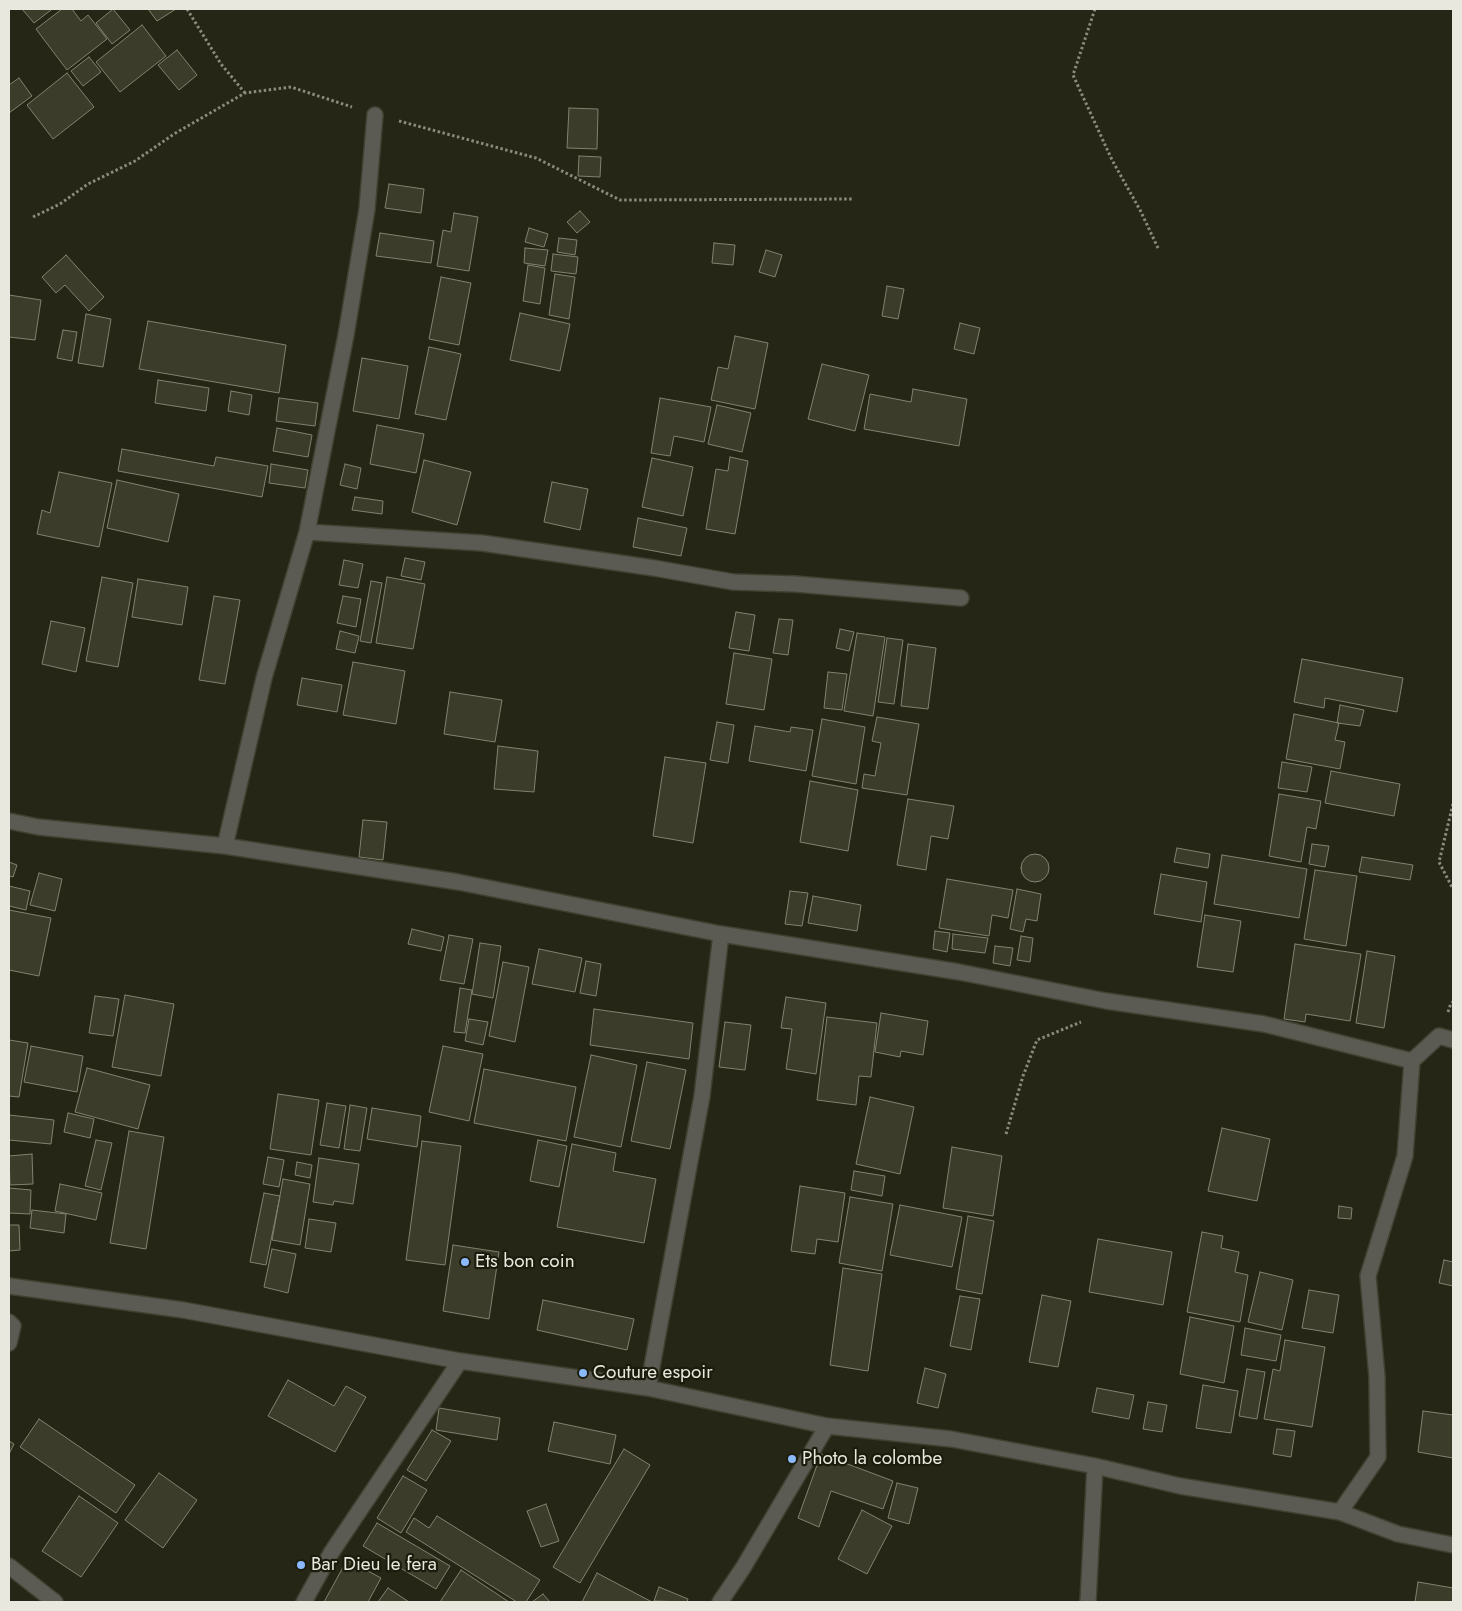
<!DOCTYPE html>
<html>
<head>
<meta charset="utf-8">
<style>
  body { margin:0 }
  #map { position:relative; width:1462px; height:1611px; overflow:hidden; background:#262616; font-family:Jost,sans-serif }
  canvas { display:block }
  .frame { position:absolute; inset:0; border:10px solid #e8e8de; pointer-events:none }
</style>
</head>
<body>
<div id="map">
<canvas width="1462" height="1611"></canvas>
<div class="frame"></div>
</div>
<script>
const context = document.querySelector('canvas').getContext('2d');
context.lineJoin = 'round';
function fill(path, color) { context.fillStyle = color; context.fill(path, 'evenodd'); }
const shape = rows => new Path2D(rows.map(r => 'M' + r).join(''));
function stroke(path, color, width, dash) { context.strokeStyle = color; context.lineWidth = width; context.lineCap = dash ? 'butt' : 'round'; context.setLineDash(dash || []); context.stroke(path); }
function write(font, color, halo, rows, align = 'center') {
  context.font = font + ' Jost,sans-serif'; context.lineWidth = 4.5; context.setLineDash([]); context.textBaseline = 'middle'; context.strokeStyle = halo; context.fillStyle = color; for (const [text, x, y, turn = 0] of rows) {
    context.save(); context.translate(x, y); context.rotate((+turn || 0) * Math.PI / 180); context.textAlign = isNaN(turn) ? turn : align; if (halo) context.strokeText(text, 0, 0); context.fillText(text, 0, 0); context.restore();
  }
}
const building = shape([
  [22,9,50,9,51,10,34,23,22,9],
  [62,9,72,9,81,21,88,15,107,39,67,70,36,29,62,9],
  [113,9,130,30,112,44,96,23,113,9],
  [148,9,176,9,157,21,148,9],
  [142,25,166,56,120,92,96,62,142,25],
  [177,50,197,75,179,90,158,65,177,50],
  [89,57,101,72,83,86,71,71,89,57],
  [67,73,94,107,53,139,27,105,67,73],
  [19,78,32,96,9,113,9,85,19,78],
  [569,108,598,109,597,149,567,148,569,108],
  [579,156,601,157,600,177,578,176,579,156],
  [389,184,424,189,421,213,385,208,389,184],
  [580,211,590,222,577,233,567,222,580,211],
  [454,213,478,217,469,271,437,266,443,230,451,232,454,213],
  [529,228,548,234,544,247,525,242,529,228],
  [380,233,434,241,431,263,376,256,380,233],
  [559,238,577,240,575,255,557,252,559,238],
  [714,243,735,245,733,265,712,263,714,243],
  [525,248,548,250,545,266,524,263,525,248],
  [766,250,782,255,775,277,759,272,766,250],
  [553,254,578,257,576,274,551,271,553,254],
  [66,255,104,297,89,311,65,285,56,293,42,277,66,255],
  [528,265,545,268,540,304,523,301,528,265],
  [555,274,575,277,569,319,549,315,555,274],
  [441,277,471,283,459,345,429,339,441,277],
  [887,286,904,289,898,319,882,316,887,286],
  [9,295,41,300,35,340,9,337,9,295],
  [520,313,570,324,560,371,510,360,520,313],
  [86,314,111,319,103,367,78,363,86,314],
  [148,321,286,345,279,393,139,369,148,321],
  [960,323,980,328,974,354,954,349,960,323],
  [63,330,77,332,72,361,57,358,63,330],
  [735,336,768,343,755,409,711,400,718,367,728,369,735,336],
  [429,347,461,354,446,420,415,414,429,347],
  [362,358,408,366,399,419,353,411,362,358],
  [822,364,869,375,855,431,808,419,822,364],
  [158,380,209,388,206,411,155,403,158,380],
  [913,389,967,399,959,446,864,429,870,394,911,402,913,389],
  [231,391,252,395,249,415,228,411,231,391],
  [279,398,318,403,315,426,276,421,279,398],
  [660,398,711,407,704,442,674,436,670,456,651,453,660,398],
  [717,405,751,413,742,452,708,444,717,405],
  [377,425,424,434,416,473,370,464,377,425],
  [277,428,312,435,308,457,273,451,277,428],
  [122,449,214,466,216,457,268,466,262,497,118,471,122,449],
  [730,457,748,461,735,534,706,529,716,469,728,471,730,457],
  [652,458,693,467,683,516,642,507,652,458],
  [424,460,471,472,457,525,412,512,424,460],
  [271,464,308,470,305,488,269,483,271,464],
  [345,464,361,468,357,489,340,485,345,464],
  [59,472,112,483,99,547,37,534,42,510,50,513,59,472],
  [117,480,179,494,168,542,107,528,117,480],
  [552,482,588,489,580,530,544,522,552,482],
  [355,497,383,501,382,514,352,510,355,497],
  [638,518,687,528,681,556,633,547,638,518],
  [405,558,425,562,421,580,401,576,405,558],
  [344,560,363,564,358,588,339,585,344,560],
  [102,577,133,583,118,667,86,661,102,577],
  [387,577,425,584,413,649,376,643,387,577],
  [138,579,188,587,182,625,132,617,138,579],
  [371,581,382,583,371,643,360,641,371,581],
  [214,596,240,600,225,684,199,680,214,596],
  [343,596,361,599,356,627,337,623,343,596],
  [736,612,755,615,749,651,729,648,736,612],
  [779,619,793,620,788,655,773,653,779,619],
  [51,621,85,628,76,672,42,664,51,621],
  [840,629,854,632,849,651,836,648,840,629],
  [340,631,359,636,355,653,336,649,340,631],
  [857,633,885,637,873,716,844,711,857,633],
  [887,638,903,640,894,704,878,702,887,638],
  [908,644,936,648,928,709,901,706,908,644],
  [734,653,772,659,764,710,726,704,734,653],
  [1302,659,1403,678,1397,712,1325,698,1324,708,1294,702,1302,659],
  [353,662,405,671,396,724,343,715,353,662],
  [828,672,847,674,842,710,824,708,828,672],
  [302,678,342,685,337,712,297,705,302,678],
  [450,692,502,700,495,742,444,734,450,692],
  [1340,705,1364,710,1360,726,1337,723,1340,705],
  [1294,714,1339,723,1335,740,1345,742,1340,769,1286,759,1294,714],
  [877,717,919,724,907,795,862,788,864,774,875,776,881,743,872,741,877,717],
  [822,719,865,727,856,784,812,776,822,719],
  [717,722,734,725,728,763,710,760,717,722],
  [755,726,790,732,791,727,813,730,806,771,749,761,755,726],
  [498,746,538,751,534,792,494,789,498,746],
  [665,757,706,763,693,843,653,836,665,757],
  [1282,762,1312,767,1307,792,1278,788,1282,762],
  [1331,771,1400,784,1394,816,1325,803,1331,771],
  [810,781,858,790,848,851,800,842,810,781],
  [1279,794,1321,801,1316,829,1307,827,1301,862,1269,856,1279,794],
  [908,799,954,806,948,839,931,836,926,870,897,865,908,799],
  [363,820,387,822,383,860,359,857,363,820],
  [1312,844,1329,846,1325,867,1309,864,1312,844],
  [1177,848,1210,854,1208,868,1174,862,1177,848],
  '1021 868a14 14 0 1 1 28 0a14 14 0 1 1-28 0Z',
  [1222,855,1307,869,1299,918,1214,904,1222,855],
  [1362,857,1413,865,1410,880,1359,872,1362,857],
  [9,862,17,865,13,877,9,876,9,862],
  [1315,870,1357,876,1346,946,1304,939,1315,870],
  [39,873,62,879,55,911,30,905,39,873],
  [1161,874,1207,882,1201,922,1154,914,1161,874],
  [947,879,1013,890,1008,918,992,915,989,936,939,928,947,879],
  [9,886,30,891,26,910,9,906,9,886],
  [1017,889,1041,894,1037,921,1026,919,1023,932,1010,929,1017,889],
  [790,891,808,893,802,926,785,924,790,891],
  [813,896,861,905,857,931,808,923,813,896],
  [9,910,51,918,39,976,9,970,9,910],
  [1205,915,1241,921,1233,972,1197,967,1205,915],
  [412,929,444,937,441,951,408,944,412,929],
  [935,931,950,933,947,952,933,949,935,931],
  [953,934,988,938,985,953,952,949,953,934],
  [449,935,473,939,464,984,440,980,449,935],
  [1021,936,1033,938,1030,962,1017,960,1021,936],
  [480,943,501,946,493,998,472,994,480,943],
  [1295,944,1361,954,1350,1021,1306,1014,1305,1022,1284,1019,1295,944],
  [995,946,1013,948,1010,966,993,963,995,946],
  [539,949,582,958,575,992,532,984,539,949],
  [1367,951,1395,956,1384,1028,1356,1023,1367,951],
  [586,961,601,964,596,996,580,993,586,961],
  [503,962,529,967,515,1042,489,1036,503,962],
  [460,988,472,990,465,1033,454,1032,460,988],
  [125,995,174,1004,161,1076,112,1067,125,995],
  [95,996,119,999,113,1036,89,1033,95,996],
  [786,997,826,1003,816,1074,786,1069,792,1029,781,1028,786,997],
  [594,1009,693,1023,689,1059,590,1045,594,1009],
  [881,1013,928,1021,923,1055,901,1051,900,1057,875,1052,881,1013],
  [827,1017,877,1023,871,1077,859,1076,856,1105,817,1100,827,1017],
  [469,1019,488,1022,483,1045,465,1041,469,1019],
  [725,1022,751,1025,745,1070,719,1067,725,1022],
  [9,1040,28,1043,19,1097,9,1096,9,1040],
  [31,1046,83,1056,77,1092,24,1082,31,1046],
  [443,1046,483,1054,469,1121,429,1112,443,1046],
  [591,1055,637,1065,621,1147,574,1137,591,1055],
  [647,1062,686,1070,670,1149,631,1141,647,1062],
  [87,1068,150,1085,138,1129,75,1112,87,1068],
  [484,1069,576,1087,566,1141,474,1123,484,1069],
  [278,1094,319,1100,311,1155,270,1149,278,1094],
  [870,1097,914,1107,900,1174,856,1164,870,1097],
  [327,1103,346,1106,339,1148,320,1145,327,1103],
  [350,1105,367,1108,360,1151,344,1149,350,1105],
  [372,1108,421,1116,417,1147,367,1139,372,1108],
  [68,1113,94,1119,90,1138,64,1132,68,1113],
  [9,1115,54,1120,51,1144,9,1140,9,1115],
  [1222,1128,1270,1139,1257,1201,1208,1191,1222,1128],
  [129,1131,164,1137,146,1249,110,1243,129,1131],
  [96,1140,112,1143,101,1190,85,1186,96,1140],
  [538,1140,567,1146,559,1187,530,1181,538,1140],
  [422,1141,461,1146,445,1265,406,1260,422,1141],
  [572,1144,616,1153,613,1171,656,1179,644,1243,557,1227,572,1144],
  [952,1147,1002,1156,993,1216,943,1208,952,1147],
  [32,1154,33,1184,10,1185,9,1156,32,1154],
  [268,1157,284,1160,279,1187,263,1184,268,1157],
  [319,1158,359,1164,353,1204,334,1201,333,1205,313,1202,319,1158],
  [297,1162,312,1165,310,1178,295,1175,297,1162],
  [854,1171,885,1176,882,1196,851,1190,854,1171],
  [283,1179,310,1184,300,1245,272,1240,283,1179],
  [60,1184,102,1193,96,1220,55,1211,60,1184],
  [800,1186,845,1193,838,1242,817,1239,815,1254,791,1251,800,1186],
  [9,1188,31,1190,30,1214,9,1213,9,1188],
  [264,1193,280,1196,266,1265,250,1262,264,1193],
  [850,1197,893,1204,882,1271,839,1263,850,1197],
  [900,1205,962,1217,952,1267,890,1255,900,1205],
  [1339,1206,1352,1208,1351,1219,1338,1218,1339,1206],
  [32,1210,66,1214,64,1233,30,1228,32,1210],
  [968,1216,994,1221,982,1294,956,1289,968,1216],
  [309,1219,336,1223,331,1252,305,1248,309,1219],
  [9,1225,19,1225,20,1250,9,1251,9,1225],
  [1202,1232,1223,1236,1221,1248,1239,1252,1235,1272,1248,1275,1240,1322,1187,1312,1202,1232],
  [1098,1239,1172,1252,1163,1305,1089,1292,1098,1239],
  [453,1245,499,1252,489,1319,443,1311,453,1245],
  [272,1249,296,1254,288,1293,264,1287,272,1249],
  [1444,1260,1453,1262,1453,1286,1439,1283,1444,1260],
  [843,1268,882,1274,868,1371,830,1365,843,1268],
  [1260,1272,1293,1280,1282,1330,1248,1322,1260,1272],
  [1309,1290,1339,1295,1333,1333,1302,1328,1309,1290],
  [1042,1295,1071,1301,1058,1367,1029,1362,1042,1295],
  [960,1296,980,1299,971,1350,950,1346,960,1296],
  [543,1300,634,1319,627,1350,537,1330,543,1300],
  [1190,1317,1234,1326,1224,1383,1180,1374,1190,1317],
  [1245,1328,1281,1335,1276,1361,1241,1355,1245,1328],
  [1285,1340,1325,1347,1312,1427,1264,1419,1273,1369,1280,1371,1285,1340],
  [925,1368,946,1374,938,1408,917,1403,925,1368],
  [1247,1369,1265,1372,1257,1419,1239,1416,1247,1369],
  [288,1380,334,1406,346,1386,366,1397,335,1452,268,1416,288,1380],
  [1203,1385,1238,1391,1231,1433,1196,1428,1203,1385],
  [1097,1388,1134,1395,1129,1419,1092,1412,1097,1388],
  [1148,1402,1167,1405,1162,1432,1143,1429,1148,1402],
  [439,1408,500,1418,497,1440,436,1430,439,1408],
  [1423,1411,1453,1415,1453,1458,1418,1452,1423,1411],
  [39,1419,135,1485,116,1513,20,1447,39,1419],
  [554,1422,616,1435,610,1464,548,1451,554,1422],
  [1277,1429,1295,1431,1291,1457,1273,1454,1277,1429],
  [432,1430,451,1441,426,1481,407,1470,432,1430],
  [9,1441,14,1444,9,1454,9,1441],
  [624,1449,650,1465,580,1583,553,1567,624,1449],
  [821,1454,893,1481,883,1509,831,1491,819,1527,798,1518,821,1454],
  [159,1473,197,1500,163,1548,125,1520,159,1473],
  [403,1476,427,1490,401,1533,377,1518,403,1476],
  [897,1483,918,1488,909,1524,888,1518,897,1483],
  [79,1496,118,1523,81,1577,42,1551,79,1496],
  [546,1504,559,1541,541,1547,527,1511,546,1504],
  [862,1510,892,1526,867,1574,838,1559,862,1510],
  [437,1516,540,1580,526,1602,517,1602,406,1532,414,1518,429,1528,437,1516],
  [377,1523,450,1566,436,1589,363,1546,377,1523],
  [347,1560,381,1578,368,1602,324,1602,347,1560],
  [461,1570,509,1602,440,1602,461,1570],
  [597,1573,652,1602,582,1602,597,1573],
  [1418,1582,1453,1588,1453,1602,1415,1602,1418,1582],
  [659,1587,688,1599,687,1602,654,1601,659,1587],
  [388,1588,409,1602,378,1602,388,1588],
  [543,1594,550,1602,532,1602,543,1594]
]);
const path = shape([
  [187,9,221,64,245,93],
  [1095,9,1073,75,1112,160,1140,210,1158,248],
  [399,121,536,158,620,200,854,199],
  [33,217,60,204,88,184,135,161,174,134,245,93,291,87,352,107],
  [1453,804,1439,862,1453,889],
  [1448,1012,1451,1003,1453,1002],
  [1006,1134,1023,1076,1037,1040,1081,1022]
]);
const minor = shape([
  [307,532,482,543,654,568,733,582,795,584,961,598],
  [9,821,38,827,225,846,458,882,721,934,959,972,1106,1001,1264,1024,1412,1061],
  [225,846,264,678,307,532,346,335,367,209,375,115],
  [9,1286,183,1310,460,1361,648,1388,827,1426,951,1439,1095,1466,1180,1486,1340,1512,1398,1534,1453,1545],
  [9,1322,13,1326,9,1343],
  [648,1388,702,1096,721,934],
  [1340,1512,1378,1457,1377,1377,1368,1276,1405,1156,1412,1061,1439,1036,1453,1040],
  [9,1566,55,1602],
  [304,1602,331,1553,460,1361],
  [720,1602,743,1568,827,1426],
  [1088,1602,1095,1466]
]);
const markers = [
  [465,1262,5,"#8bbafc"],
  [583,1373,5,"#8bbafc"],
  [792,1459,5,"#8bbafc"],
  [301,1565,5,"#8bbafc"]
];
const poiNames = [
  ["Ets bon coin",475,1262],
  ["Couture espoir",593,1373],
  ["Photo la colombe",802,1459],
  ["Bar Dieu le fera",311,1565]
];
fill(building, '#3c3c2b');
stroke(building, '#82826f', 1);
stroke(minor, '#414132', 18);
stroke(path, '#8a8a7d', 3, [2.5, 2.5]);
stroke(minor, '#5b5b53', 15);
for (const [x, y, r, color] of markers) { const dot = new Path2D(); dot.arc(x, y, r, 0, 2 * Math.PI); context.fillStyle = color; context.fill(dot); stroke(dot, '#1c1c0c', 2); }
write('19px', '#e8e8de', '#1c1c0c', poiNames, 'left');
</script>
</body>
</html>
